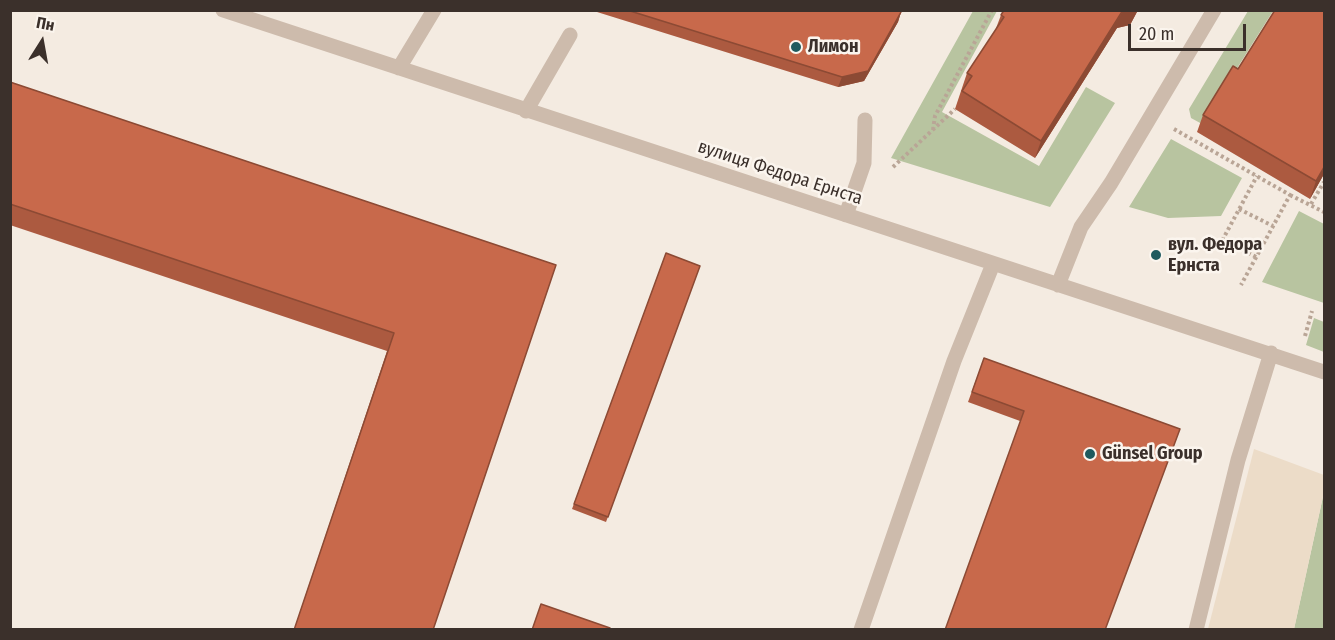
<!DOCTYPE html>
<html>
<head>
<meta charset="utf-8">
<style>
  body { margin:0 }
  #map { position:relative; width:1335px; height:640px; overflow:hidden; background:#f4ebe1; font-family:"Fira Sans Condensed",sans-serif }
  canvas { display:block }
  .frame { position:absolute; inset:0; border:12px solid #3b302b; pointer-events:none }
  .north { position:absolute; left:12px; top:12px; width:60px; height:60px; -webkit-text-stroke:4px #fbf5ee; paint-order:stroke; rotate:11deg; font-size:16px; font-weight:700; line-height:24px; text-align:center; color:#3b302b }
  .north::after { content:''; display:block; margin:auto; width:21px; height:27px; background:#3b302b; clip-path:polygon(50% 0,100% 100%,50% 72%,0 100%) }
  .scale { position:absolute; left:1128px; top:24px; width:118px; height:27px; box-sizing:border-box; border:3px solid #3b302b; border-top:0; padding-left:8px; font-size:18px; line-height:21px; white-space:nowrap; color:#3b302b; -webkit-text-stroke:4px #fbf5ee; paint-order:stroke }
</style>
</head>
<body>
<div id="map">
<canvas width="1335" height="640"></canvas>
<div class="frame"></div>
<div class="north">Пн</div>
<div class="scale">20 m</div>
</div>
<script>
const context = document.querySelector('canvas').getContext('2d');
context.lineJoin = 'round';
function fill(path, color) { context.fillStyle = color; context.fill(path, 'evenodd'); }
const shape = rows => new Path2D(rows.map(r => 'M' + r).join(''));
function stroke(path, color, width, dash) { context.strokeStyle = color; context.lineWidth = width; context.lineCap = dash ? 'butt' : 'round'; context.setLineDash(dash || []); context.stroke(path); }
function write(font, color, halo, rows, align = 'center') {
  context.font = font + ' "Fira Sans Condensed",sans-serif'; context.lineWidth = 5; context.setLineDash([]); context.textBaseline = 'middle'; context.strokeStyle = halo; context.fillStyle = color; for (const [text, x, y, turn = 0] of rows) {
    context.save(); context.translate(x, y); context.rotate((+turn || 0) * Math.PI / 180); context.textAlign = isNaN(turn) ? turn : align; if (halo) context.strokeText(text, 0, 0); context.fillText(text, 0, 0); context.restore();
  }
}
const green = shape([
  [973,11,997,11,942,112,1039,166,1086,87,1115,103,1050,207,891,158],
  [1248,11,1273,11,1202,124,1191,118,1189,109],
  [1171,139,1242,178,1221,216,1168,218,1129,207],
  [1299,211,1324,224,1324,303,1262,282],
  [1314,318,1324,322,1324,352,1306,345],
  [1324,492,1324,629,1294,629]
]);
const plaza = shape([
  [1254,449,1324,475,1324,492,1294,629,1208,629]
]);
const path = shape([
  [1174,129,1290,195,1241,285],
  [933,130,935,116,992,10],
  [893,167,955,109],
  [1290,195,1324,212],
  [1311,204,1324,182],
  [1239,209,1273,226],
  [1256,257,1223,239,1257,176],
  [1305,336,1312,311]
]);
const minor = shape([
  [223,10,1324,372],
  [399,68,434,10],
  [526,111,570,35],
  [846,215,864,163,865,120],
  [1058,285,1081,227,1111,183,1214,10],
  [861,630,954,361,993,264],
  [1196,630,1238,460,1271,353]
]);
const wall = shape([
  [596,10,898,10,901,12,898,22,864,81,838,87,597,12],
  [1004,10,1138,10,1130,25,1117,28,1035,158,955,109,967,73,995,31,1001,15],
  [10,82,556,265,433,630,294,630,387,351,10,225],
  [1203,115,1324,174,1310,199,1197,132],
  [666,253,700,266,606,522,572,509],
  [984,358,1180,429,1020,421,968,402]
]);
const shadedWall = shape([
  [1138,10,1130,25,1117,28,1035,158,1041,141,1123,11],
  [901,12,898,22,864,81,838,87,842,77],
  [1324,167,1324,174,1310,199,1316,181]
]);
const building = shape([
  [627,10,898,10,901,12,868,71,842,77,627,10],
  [1004,10,1123,10,1041,141,962,91,972,76,967,73,1004,17,1001,15,1004,10],
  [1275,10,1324,10,1324,167,1316,181,1203,115,1233,66,1238,69,1275,10],
  [10,82,556,265,433,630,294,630,394,333,10,204,10,82],
  [666,253,700,266,608,517,574,504,666,253],
  [984,358,1180,429,1105,630,945,630,1024,411,972,392,984,358],
  [541,604,610,628,610,630,532,630,541,604]
]);
const markers = [
  [796,47,6,"#1f5a5e"],
  [1156,255,6,"#1f5a5e"],
  [1090,454,6,"#1f5a5e"]
];
const poiNames = [
  ["Лимон",808,47],
  ["вул. Федора",1168,245],
  ["Ернста",1168,266],
  ["Günsel Group",1102,454]
];
const streetNames = [
  ["вулиця Федора Ернста",780,173,18]
];
fill(green, '#b8c4a0');
fill(plaza, '#ecdcc8');
stroke(path, '#b9a596', 4, [3, 3]);
stroke(minor, '#cdbbac', 15);
fill(wall, '#ac5a40');
fill(shadedWall, '#8c4a34');
fill(building, '#c8694b');
stroke(building, '#8c4a34', 1.5);
for (const [x, y, r, color] of markers) { const dot = new Path2D(); dot.arc(x, y, r, 0, 2 * Math.PI); context.fillStyle = color; context.fill(dot); stroke(dot, '#fbf5ee', 2); }
write('bold 18px', '#3b302b', '#fbf5ee', poiNames, 'left');
write('18px', '#3b302b', '#fbf5ee', streetNames);
</script>
</body>
</html>
